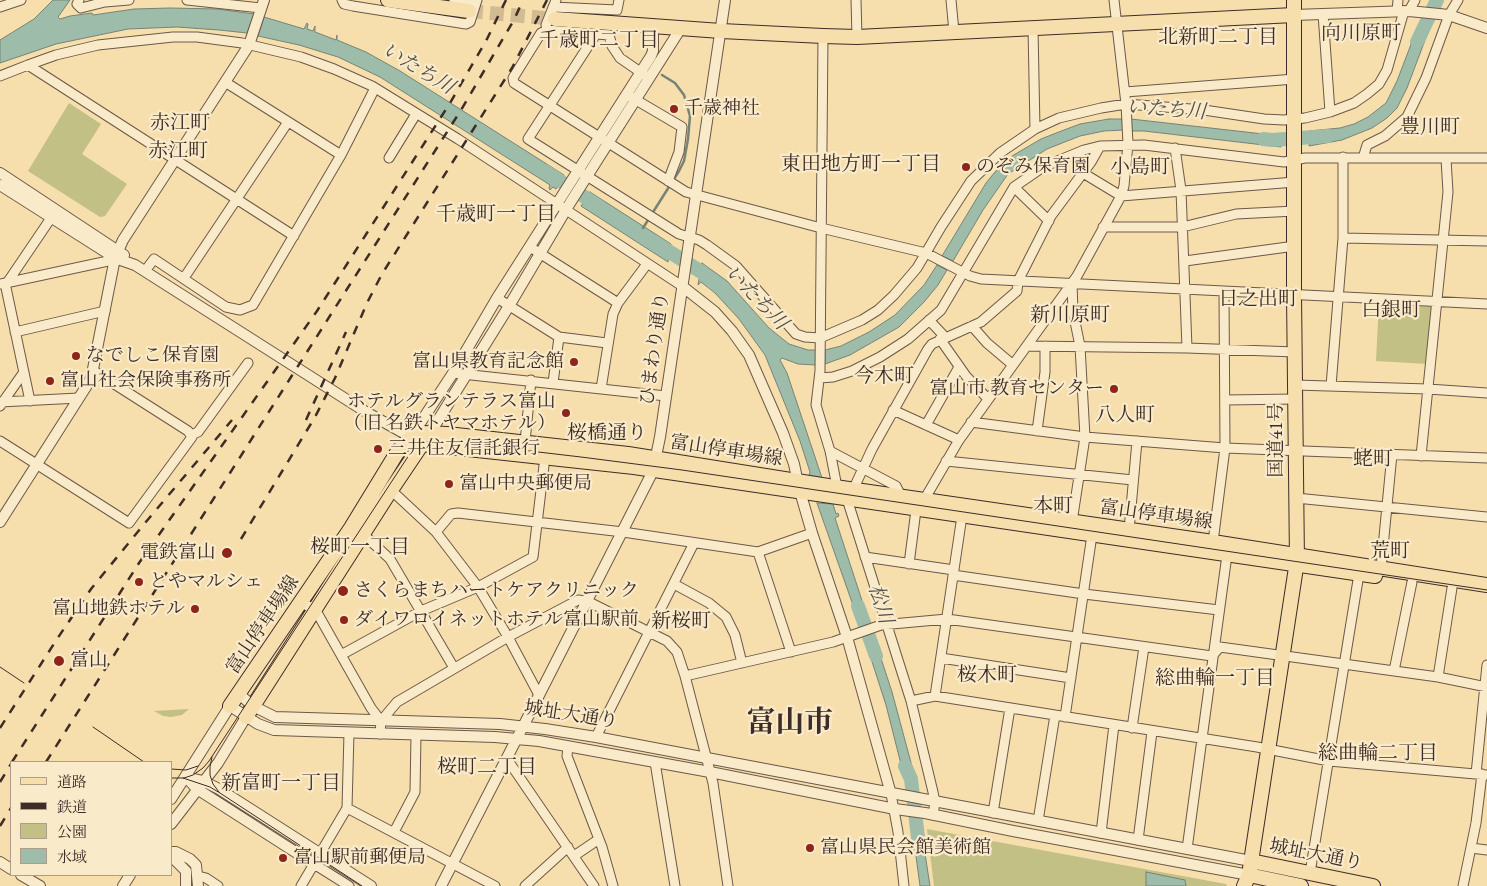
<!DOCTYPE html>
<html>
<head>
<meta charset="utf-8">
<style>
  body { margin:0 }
  #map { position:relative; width:1487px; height:886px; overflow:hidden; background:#f6dead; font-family:"EB Garamond","Noto Serif JP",serif }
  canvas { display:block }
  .legend { position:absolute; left:10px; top:761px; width:162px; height:115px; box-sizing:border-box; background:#f9eaca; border:1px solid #ae9e89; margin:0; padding:6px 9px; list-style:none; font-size:15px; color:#3e2d27 }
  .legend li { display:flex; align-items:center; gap:10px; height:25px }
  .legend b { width:25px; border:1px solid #ae9e89 }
</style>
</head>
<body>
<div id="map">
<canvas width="1487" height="886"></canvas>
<ul class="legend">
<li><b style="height:6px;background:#f6dead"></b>道路</li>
<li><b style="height:6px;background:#3e2d27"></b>鉄道</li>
<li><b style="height:14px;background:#c2c085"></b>公園</li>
<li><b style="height:14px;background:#9dbca9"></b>水域</li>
</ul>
</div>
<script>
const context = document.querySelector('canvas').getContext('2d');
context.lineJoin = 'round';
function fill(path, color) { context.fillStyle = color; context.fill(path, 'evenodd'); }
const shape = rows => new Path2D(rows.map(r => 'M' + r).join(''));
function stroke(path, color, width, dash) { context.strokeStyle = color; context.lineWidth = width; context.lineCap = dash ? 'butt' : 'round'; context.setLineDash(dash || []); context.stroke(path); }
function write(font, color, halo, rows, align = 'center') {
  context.font = font + ' "EB Garamond","Noto Serif JP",serif'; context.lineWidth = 4.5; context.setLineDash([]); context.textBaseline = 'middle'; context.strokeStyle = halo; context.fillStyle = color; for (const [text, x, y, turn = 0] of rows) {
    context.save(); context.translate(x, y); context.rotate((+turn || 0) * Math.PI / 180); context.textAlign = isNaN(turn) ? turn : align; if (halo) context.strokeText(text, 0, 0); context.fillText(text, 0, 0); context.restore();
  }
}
const green = shape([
  [69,103,101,124,82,154,127,184,105,216,100,217,28,171],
  [1379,302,1433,305,1429,364,1376,361],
  [189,709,182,715,171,717,163,716,154,711],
  [927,829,1226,884,1227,886,934,886]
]);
const water = shape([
  [53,0,70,0,58,17,60,19,70,16,92,13,93,15,134,9,170,8,218,9,254,14,247,33,219,30,177,27,128,29,56,44,0,63,0,40,34,19,53,0],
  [264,17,304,29,307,23,308,24,307,29,313,31,315,26,315,32,336,40,337,35,337,40,366,52,400,71,564,175,556,189,553,187,550,190,549,188,550,185,380,77,338,57,299,45,258,36,264,17],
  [1418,26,1430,27,1407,88,1397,108,1387,118,1372,128,1342,140,1309,146,1311,137,1309,137,1309,131,1340,128,1354,124,1368,117,1386,103,1397,81,1418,26],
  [1109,119,1122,119,1123,130,1104,131,1080,136,1047,149,1008,174,983,210,953,261,942,256,986,183,995,172,1012,156,1041,139,1064,130,1080,124,1109,119],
  [1131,119,1281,136,1279,141,1281,142,1281,147,1144,131,1131,131,1131,119],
  [590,192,671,244,668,262,581,206,590,192],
  [702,263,727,281,769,328,789,344,808,350,816,350,816,365,798,364,782,358,780,360,787,373,822,478,809,476,810,472,800,441,765,355,739,319,715,293,701,282,698,285,702,263],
  [937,265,947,270,938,285,924,302,899,327,850,355,825,364,825,350,841,346,869,332,895,315,924,285,937,265],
  [817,503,833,504,836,514,838,513,839,516,835,518,869,622,864,622,860,625,817,503],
  [874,637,892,692,917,785,907,784,904,776,886,705,865,640,874,637],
  [912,826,920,828,922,843,926,843,924,847,930,886,920,886,912,826],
  [1146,872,1185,880,1186,886,1146,886,1146,872]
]);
const stream = shape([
  [643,228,679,171,684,161,688,139,690,116,684,95,675,83,662,75]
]);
const river = shape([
  [1417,42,1437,0],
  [1263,139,1272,140,1328,136],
  [545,171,600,207],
  [654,242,703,273,714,283],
  [858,606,876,656],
  [905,766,911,779,919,846]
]);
const primaryTunnel = shape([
  [469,11,555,19]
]);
const minor = shape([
  [79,0,77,4,81,8,105,2,129,0],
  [187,0,261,8],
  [342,0,344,4,353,6,466,24,470,22,477,0],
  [454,0,476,3],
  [856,0,857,37],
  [951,0,954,32],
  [0,7,21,0],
  [553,7,617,10,619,0],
  [1397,11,1398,0],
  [1409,11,1415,0],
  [1323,14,1330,112],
  [1033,28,1035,129],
  [547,30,546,25,556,0],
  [596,34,528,139,679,234,699,240,707,245,736,266,796,334,805,337,820,338,862,320,878,310,894,295,917,268,941,227,971,181,1000,153,1035,129,1059,118,1101,108,1126,104,1204,110,1264,119,1284,120,1305,118,1330,112,1354,103,1367,94,1379,84,1387,70,1404,11],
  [823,36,820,371,816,405,830,451,837,487],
  [28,65,56,55,98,45,173,37,197,37,242,43,301,57,334,69,372,86,374,90,341,155,253,305,240,310,226,307,154,259,145,271],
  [0,76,28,65,294,236],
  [646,76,620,58,612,46,609,35,547,30,541,33,513,78,514,83,686,192,821,228,926,253,970,276,981,279,1487,304],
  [225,82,341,155],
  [372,86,458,139,682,286],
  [1125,92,1295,79],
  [631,97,682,127,679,152,668,181],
  [1175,148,1181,190,1187,348],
  [389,158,416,114],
  [1363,158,1367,145,1385,136,1407,117,1426,78,1449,15,1458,0],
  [1083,173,1121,196,1295,182],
  [1014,187,1049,221],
  [1103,227,1182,227,1236,214,1295,211],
  [1343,238,1487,241],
  [530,247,618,303],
  [1185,261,1295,246],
  [184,278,288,122],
  [5,283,30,401],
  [7,283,51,218],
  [1072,283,1073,312,1080,346,1085,437,1072,522],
  [1,284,108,261,115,258],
  [497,298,559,337,607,343],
  [929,320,945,337],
  [972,326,987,343,1013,365],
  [15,332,105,311],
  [940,339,966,376,988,399],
  [1027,346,1187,348,1295,352],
  [453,373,666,396],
  [820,378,833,377,852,371,880,357,908,339,941,310,1014,187,1043,167,1084,150,1100,146,1144,145,1284,162,1305,158,1487,158],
  [553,383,559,337],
  [1295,385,1428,389,1487,393],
  [1331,386,1343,238,1343,157],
  [601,389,613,314,618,303,647,264],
  [1225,400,1295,399],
  [0,402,79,398],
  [0,406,24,372],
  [893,410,959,440],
  [971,422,1085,437,1225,448,1487,458],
  [926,425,959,367],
  [1037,431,1045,372,1045,346],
  [191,435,198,432,248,363],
  [0,441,129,523,192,437,188,431,94,371],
  [525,442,531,380],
  [830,451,896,486,901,496],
  [1421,456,1448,192,1446,159],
  [946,461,1133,480],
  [391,490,436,532,478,587,508,637,539,695],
  [853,490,872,449,928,349,932,344,981,322,1017,291,1018,281,1051,216,1091,162,1100,146],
  [1296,498,1487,517],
  [847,499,911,701,933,792,935,802,933,815],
  [924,500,959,440,1077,276,1121,196,1124,186,1128,144,1126,104,1114,0],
  [1129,530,1137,441],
  [436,532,451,514,458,513,623,532,758,552,812,533],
  [363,534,390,559,454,668],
  [1213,542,1225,448,1224,292],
  [758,552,791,652],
  [865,557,954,570],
  [909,564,916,510],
  [1381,568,1392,454],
  [953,575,1084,594,1219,610],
  [674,584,709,603,726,617,735,635,742,663],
  [301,603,315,609,371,708,381,721],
  [341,655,421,611,478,587,533,557,545,457],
  [941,658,1071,678],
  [1394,671,1412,582],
  [685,676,833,642,881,625,947,619,1212,656,1220,647,1438,677,1487,687],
  [1438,677,1452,588],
  [935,696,962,516],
  [911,701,935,696,1257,747,1329,761,1487,775],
  [1065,717,1092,535],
  [1132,728,1144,647],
  [380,734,381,721,397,702,508,637,578,600,587,601,667,641,677,652,685,676,713,783,728,886],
  [596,737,694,543],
  [568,747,567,756,602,847,613,886],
  [507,759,594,886],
  [655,762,675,886],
  [1476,774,1487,665],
  [891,794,898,832,904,886],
  [347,808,495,886],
  [993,813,1010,708],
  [1038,821,1055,715],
  [394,832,415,792,416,735],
  [1101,833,1114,725],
  [1138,840,1152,732],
  [1471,848,1487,850],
  [1187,849,1227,555],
  [574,856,599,839],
  [314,864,349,886],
  [1310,873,1359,574],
  [198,876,206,878,218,886],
  [301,886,347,808,349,733],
  [525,886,568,847],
  [1463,886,1476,823,1482,774]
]);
const tertiary = shape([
  [1294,15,1409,11,1449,15,1487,28],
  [0,173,124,255],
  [0,185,115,258,135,265,308,375,366,412,416,440],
  [682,286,715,312,732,331,749,355,783,433,794,464,799,488,812,533,847,637,891,794],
  [411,437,453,373,497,298,651,56,653,51,653,26],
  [427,438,509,306,570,203,681,28],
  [0,522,91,379,115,258,123,240,249,45,264,0],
  [239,694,253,706,275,717,500,724,545,729,596,737,1251,861],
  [186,777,203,781,219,789,371,886],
  [186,777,197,789,314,864],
  [171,799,230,706,258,724,274,730,495,737,539,741,710,772,895,809,925,813,1013,831,1249,875],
  [171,824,218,763,246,717],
  [171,852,176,852,190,859,196,865,198,886],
  [171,856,186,871,186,886],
  [0,862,11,869],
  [21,875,40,886],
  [123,886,130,875],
  [441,886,532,709,653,471,660,437,725,0]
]);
const primary = shape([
  [388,0,469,11],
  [555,19,721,31,823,36,857,37,1294,15],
  [230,706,351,528,398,451,411,437,423,433,447,434,628,454,828,486,1213,542,1487,585],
  [246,717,391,490,422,444,634,467,1375,576],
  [1244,886,1249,875]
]);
const trunk = shape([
  [1294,0,1294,295,1297,561,1249,875,1301,886],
  [1251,861,1373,886]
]);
const tram = shape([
  [0,667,24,683],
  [93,727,144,762],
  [212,757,210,767,210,775,213,784,219,792],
  [171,769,186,770,198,766],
  [171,778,184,778,193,775,203,768,209,761,411,452,420,445,429,441,444,441,581,457,682,470,1487,590],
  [183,778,210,787,220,793,362,886]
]);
const rail = shape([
  [306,420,346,332],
  [241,539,315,417,335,378,367,303,382,274,512,68,547,0],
  [0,728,57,639,91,589,145,523,232,420],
  [12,762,139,563,317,311,450,103,487,39,506,0],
  [46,762,461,110,514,20,523,0],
  [0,782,11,764],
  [0,826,11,808]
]);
const markers = [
  [674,109,5,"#8f2418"],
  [966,167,5,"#8f2418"],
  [76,356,5,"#8f2418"],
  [574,362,5,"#8f2418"],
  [50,381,5,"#8f2418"],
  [1114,389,5,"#8f2418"],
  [566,413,5,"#8f2418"],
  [378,449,5,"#8f2418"],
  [449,484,5,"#8f2418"],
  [227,553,6,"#8f2418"],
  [139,582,5,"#8f2418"],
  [343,591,6,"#8f2418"],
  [195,609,5,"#8f2418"],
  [344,620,5,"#8f2418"],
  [59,661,6,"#8f2418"],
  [810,848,5,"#8f2418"],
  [283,858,5,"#8f2418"]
];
const poiNames = [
  ["千歳神社",684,109],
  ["のぞみ保育園",976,167],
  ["なでしこ保育園",86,356],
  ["富山県教育記念館",564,362,"right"],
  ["富山社会保険事務所",60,381],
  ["富山市 教育センター",1104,389,"right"],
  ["ホテルグランテラス富山",556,402,"right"],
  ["（旧 名鉄トヤマホテル）",556,424,"right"],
  ["三井住友信託銀行",388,449],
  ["富山中央郵便局",459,484],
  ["電鉄富山",216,553,"right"],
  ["とやマルシェ",149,582],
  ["さくらまちハートケアクリニック",354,591],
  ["富山地鉄ホテル",185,609,"right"],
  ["ダイワロイネットホテル富山駅前",354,620],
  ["富山",70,661],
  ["富山県民会館美術館",820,848],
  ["富山駅前郵便局",293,858]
];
const streetNames = [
  ["ひまわり通り",655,349,-82],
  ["国道41号",1277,440,-90],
  ["富山停車場線",726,451,9],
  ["富山停車場線",1156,515,8],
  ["富山停車場線",263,625,-56],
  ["城址大通り",571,715,9],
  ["城址大通り",1316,855,11]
];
const neighbourhoodNames = [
  ["向川原町",1361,34],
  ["北新町二丁目",1218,38],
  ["千歳町二丁目",599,41],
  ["赤江町",180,124],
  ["豊川町",1430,128],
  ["赤江町",178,152],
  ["東田地方町一丁目",861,165],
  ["小島町",1140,168],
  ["千歳町一丁目",496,215],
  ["日之出町",1258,300],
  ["白銀町",1391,311],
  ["新川原町",1070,316],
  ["今木町",884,377],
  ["八人町",1125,416],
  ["桜橋通り",607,434],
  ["蛯町",1373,460],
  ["本町",1053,507],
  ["桜町一丁目",360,548],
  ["荒町",1390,552],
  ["新桜町",681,622],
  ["桜木町",987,676],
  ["総曲輪一丁目",1215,679],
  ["総曲輪二丁目",1378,754],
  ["桜町二丁目",487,768],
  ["新富町一丁目",281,784]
];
const waterNames = [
  ["いたち川",418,69,31],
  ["いたち川",1166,110,4],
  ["いたち川",756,298,46],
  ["松川",880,604,72]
];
const townNames = [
  ["富山市",790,723]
];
fill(green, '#c2c085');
fill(water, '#9dbca9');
stroke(water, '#778375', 1);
stroke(stream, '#778375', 2.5);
stroke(river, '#9dbca9', 14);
stroke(primaryTunnel, '#d1bb92', 14, [14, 7]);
stroke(minor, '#6c5948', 11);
stroke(tertiary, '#6c5948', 12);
stroke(primary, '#3e2d27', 16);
stroke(trunk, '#3e2d27', 16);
stroke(minor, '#f9eaca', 9);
stroke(tertiary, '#f9eaca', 10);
stroke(primary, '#f6dead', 14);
stroke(trunk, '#f6dead', 14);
stroke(tram, '#3e2d27', 1);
stroke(rail, '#3e2d27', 2.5, [9, 9]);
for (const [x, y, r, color] of markers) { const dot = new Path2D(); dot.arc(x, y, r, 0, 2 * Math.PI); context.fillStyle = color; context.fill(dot); stroke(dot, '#f9eaca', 2); }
write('19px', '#3e2d27', '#f9eaca', poiNames, 'left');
write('19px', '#3e2d27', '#f9eaca', streetNames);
write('20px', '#3e2d27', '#f9eaca', neighbourhoodNames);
write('italic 20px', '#565148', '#f9eaca', waterNames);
write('bold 29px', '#3e2d27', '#f9eaca', townNames);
</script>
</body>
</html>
